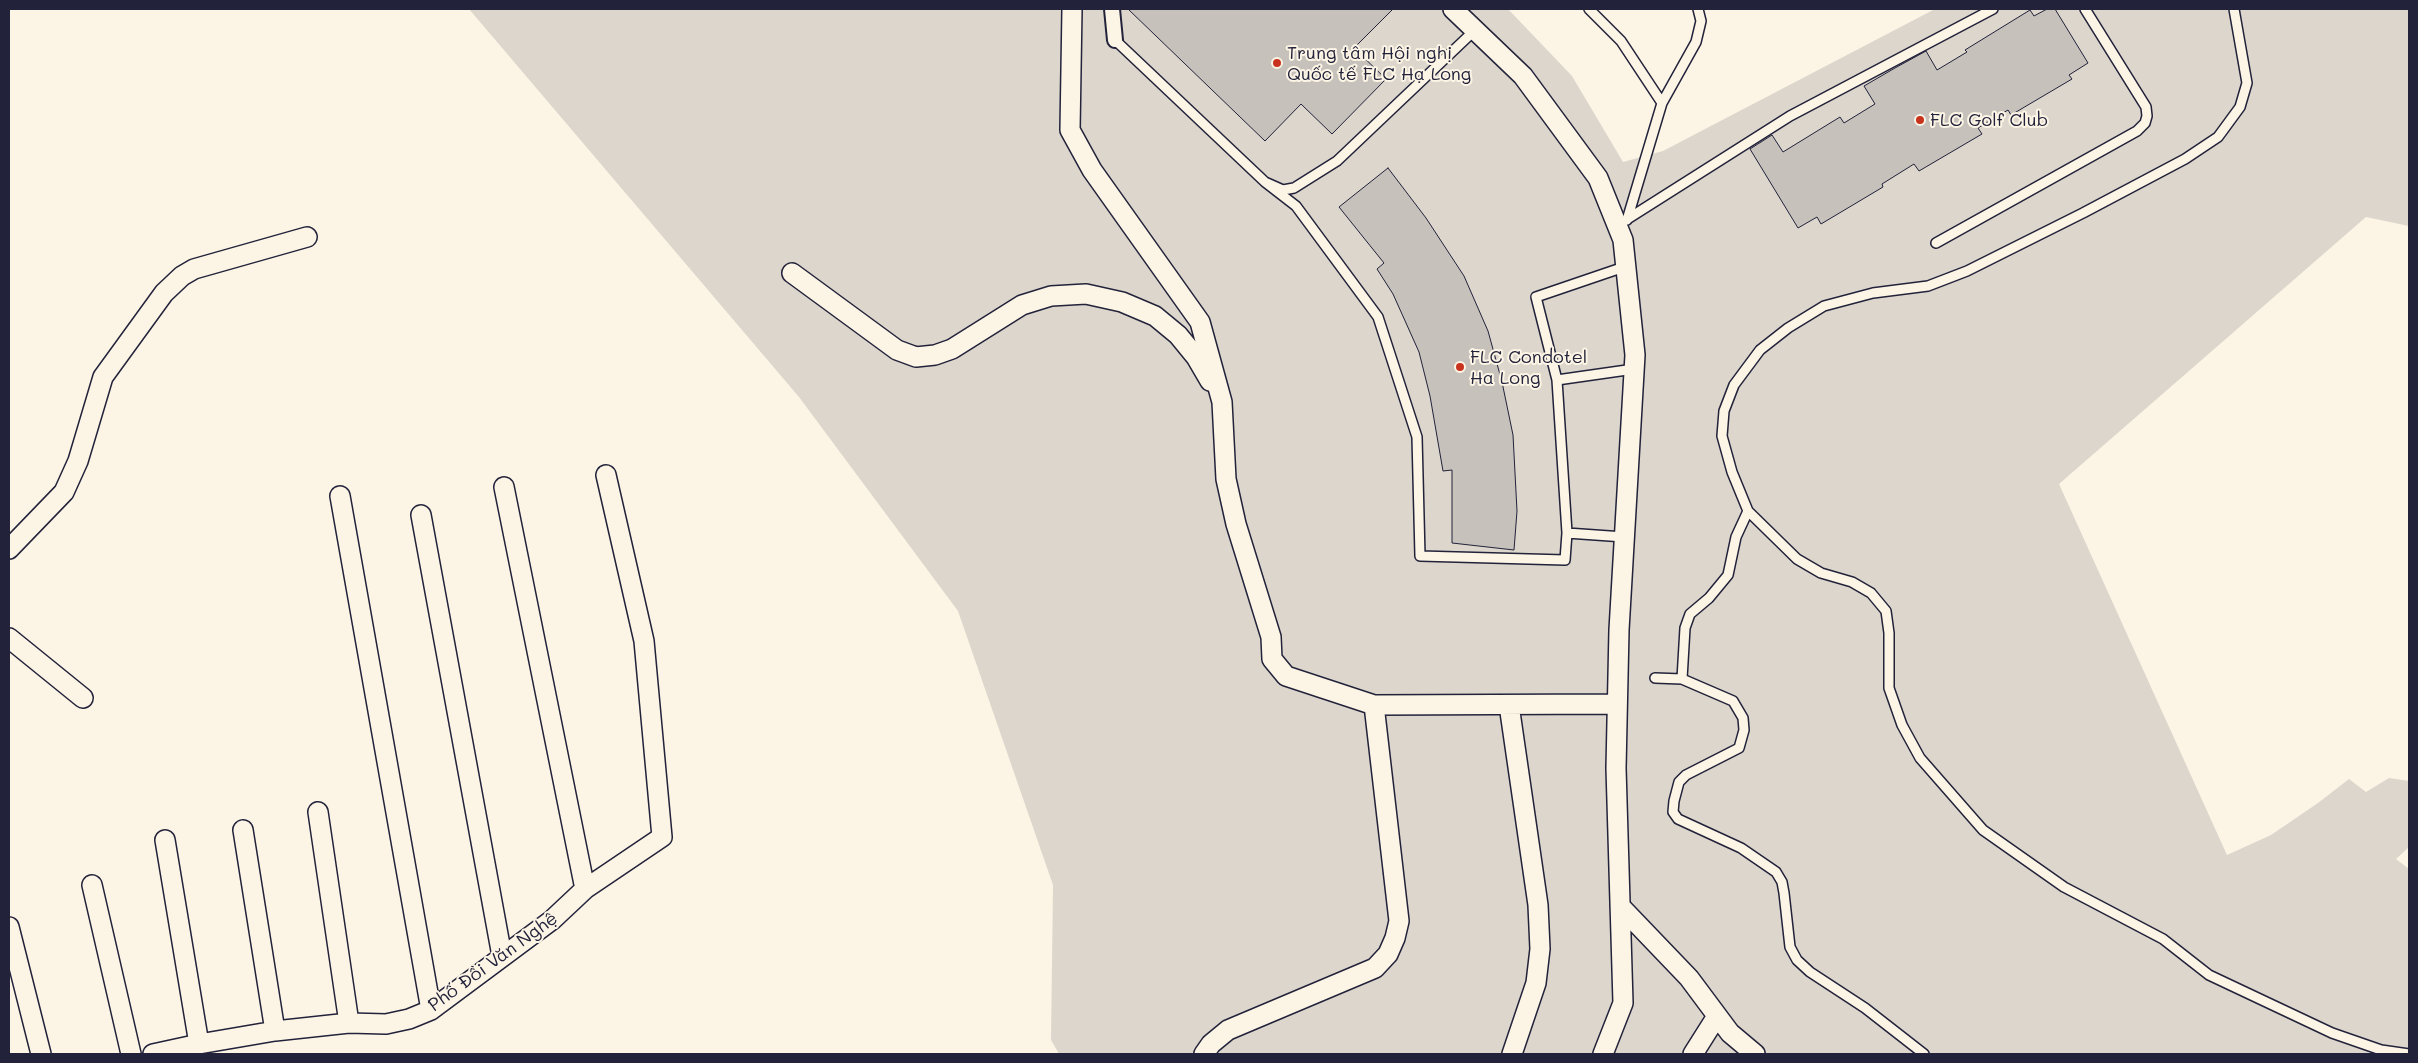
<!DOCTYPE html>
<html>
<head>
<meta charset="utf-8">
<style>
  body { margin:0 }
  #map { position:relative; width:2418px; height:1063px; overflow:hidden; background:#fcf5e5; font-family:Mali,sans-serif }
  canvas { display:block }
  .frame { position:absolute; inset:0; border:10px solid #22223b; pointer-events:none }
</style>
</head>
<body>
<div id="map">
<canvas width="2418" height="1063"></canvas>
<div class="frame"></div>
</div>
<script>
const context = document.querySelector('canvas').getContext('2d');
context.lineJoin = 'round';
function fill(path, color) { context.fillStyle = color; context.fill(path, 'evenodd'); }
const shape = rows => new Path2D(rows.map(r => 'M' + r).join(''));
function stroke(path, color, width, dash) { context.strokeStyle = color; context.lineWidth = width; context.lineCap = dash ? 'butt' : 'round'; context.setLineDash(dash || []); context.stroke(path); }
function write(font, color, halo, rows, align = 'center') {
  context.font = font + ' Mali,sans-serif'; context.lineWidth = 4; context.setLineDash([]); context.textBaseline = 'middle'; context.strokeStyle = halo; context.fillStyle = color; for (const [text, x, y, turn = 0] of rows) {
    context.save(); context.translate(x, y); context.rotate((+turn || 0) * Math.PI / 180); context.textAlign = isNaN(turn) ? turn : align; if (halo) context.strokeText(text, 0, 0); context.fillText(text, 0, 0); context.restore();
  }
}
const green = shape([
  [469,9,1508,9,1572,76,1623,162,1663,151,1935,9,2409,9,2409,226,2366,217,2059,484,2227,855,2271,835,2318,803,2349,779,2366,792,2389,778,2409,781,2409,847,2396,859,2409,869,2409,1054,1059,1054,1051,1040,1053,885,958,611,799,397]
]);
const building = shape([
  [1128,9,1393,9,1354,48,1386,79,1332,134,1301,104,1265,141,1128,9],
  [2047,9,2055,9,2088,63,2069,75,2072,79,2011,115,2008,110,1978,128,1982,134,1919,171,1914,164,1882,184,1883,187,1821,224,1817,217,1798,228,1750,149,1772,135,1783,152,1840,117,1844,123,1875,104,1864,86,1895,68,1926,51,1937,70,1967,52,1965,50,2030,10,2034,16,2047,9],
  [1388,168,1426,218,1464,276,1488,331,1502,382,1513,435,1517,511,1514,550,1452,543,1452,470,1443,471,1430,396,1419,352,1393,294,1377,269,1384,263,1339,207,1388,168]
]);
const service = shape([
  [1589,9,1621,41,1662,103],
  [2234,9,2247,83,2240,107,2218,137,2185,159,2083,213,1967,271,1928,286,1873,293,1824,306,1788,328,1760,350,1734,385,1724,411,1722,436,1732,472,1748,511,1797,559,1821,573,1852,582,1871,593,1886,611,1889,633,1889,688,1902,725,1920,758,1983,830,2064,887,2163,939,2209,975,2332,1033,2381,1050,2409,1054],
  [1115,40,1265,182,1283,190,1294,188,1337,161,1475,30],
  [1265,182,1296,206,1378,317,1417,437,1420,556,1565,560,1567,533,1624,537],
  [1627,220,1662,103,1696,42,1701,21,1698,9],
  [1618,225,1790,116,1993,9],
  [1936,243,2137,131,2145,123,2147,116,2146,107,2085,9],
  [1557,380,1536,297,1627,266],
  [1567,533,1557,380,1634,369],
  [1655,678,1682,679,1733,701,1743,718,1744,730,1739,748,1686,775,1679,782,1674,801,1673,812,1678,819,1741,848,1776,872,1782,882,1784,893,1790,947,1797,960,1810,972,1865,1008,1924,1054],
  [1682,679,1685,628,1690,614,1709,598,1728,575,1736,537,1748,511]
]);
const pedestrian = shape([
  [1112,9,1115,40]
]);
const minor = shape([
  [1072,9,1070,130,1092,170,1200,322,1222,402,1226,479,1236,524,1271,637,1272,659,1286,676,1374,705,1617,704],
  [1453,9,1523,76,1598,178,1623,240,1635,355,1619,630,1616,768,1623,1003,1603,1054],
  [792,273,897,350,916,357,935,355,952,349,1022,305,1051,296,1086,294,1122,302,1155,316,1178,335,1196,357,1210,381],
  [504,487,585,889],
  [340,496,431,1010],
  [421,515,502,956],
  [9,549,64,492,78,461,103,377,164,293,182,276,194,269,307,237],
  [9,638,83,698],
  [1509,705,1538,905,1540,949,1536,983,1512,1054],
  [318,812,349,1023],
  [243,830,275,1031],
  [165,840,199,1044],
  [92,885,131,1054],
  [1620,906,1689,978,1730,1033,1755,1054],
  [9,927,41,1054],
  [153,1054,199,1044,275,1031,349,1023,386,1024,409,1019,431,1010,552,920,585,889,662,837,644,641,606,475],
  [1204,1054,1211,1044,1228,1030,1375,968,1388,954,1395,938,1399,921,1374,705],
  [1693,1054,1717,1016]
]);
const markers = [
  [1277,63,5,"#c8321e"],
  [1920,120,5,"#c8321e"],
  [1460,367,5,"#c8321e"]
];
const poiNames = [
  ["Trung tâm Hội nghị",1287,53],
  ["Quốc tế FLC Hạ Long",1287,74],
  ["FLC Golf Club",1930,120],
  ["FLC Condotel",1470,357],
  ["Ha Long",1470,378]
];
const streetNames = [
  ["Phố Đồi Văn Nghệ",493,962,-36]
];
fill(green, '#dcd6cc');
fill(building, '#c6c1bb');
stroke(building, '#22223b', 1);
stroke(service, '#22223b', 12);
stroke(pedestrian, '#22223b', 18);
stroke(minor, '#22223b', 22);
stroke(service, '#fcf5e5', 9);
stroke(pedestrian, '#fcf5e5', 14);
stroke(minor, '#fcf5e5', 19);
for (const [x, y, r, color] of markers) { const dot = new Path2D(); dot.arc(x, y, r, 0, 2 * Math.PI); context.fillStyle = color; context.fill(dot); stroke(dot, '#fcf5e5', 2); }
write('18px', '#22223b', '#fcf5e5', poiNames, 'left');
write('18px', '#22223b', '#fcf5e5', streetNames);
</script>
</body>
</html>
